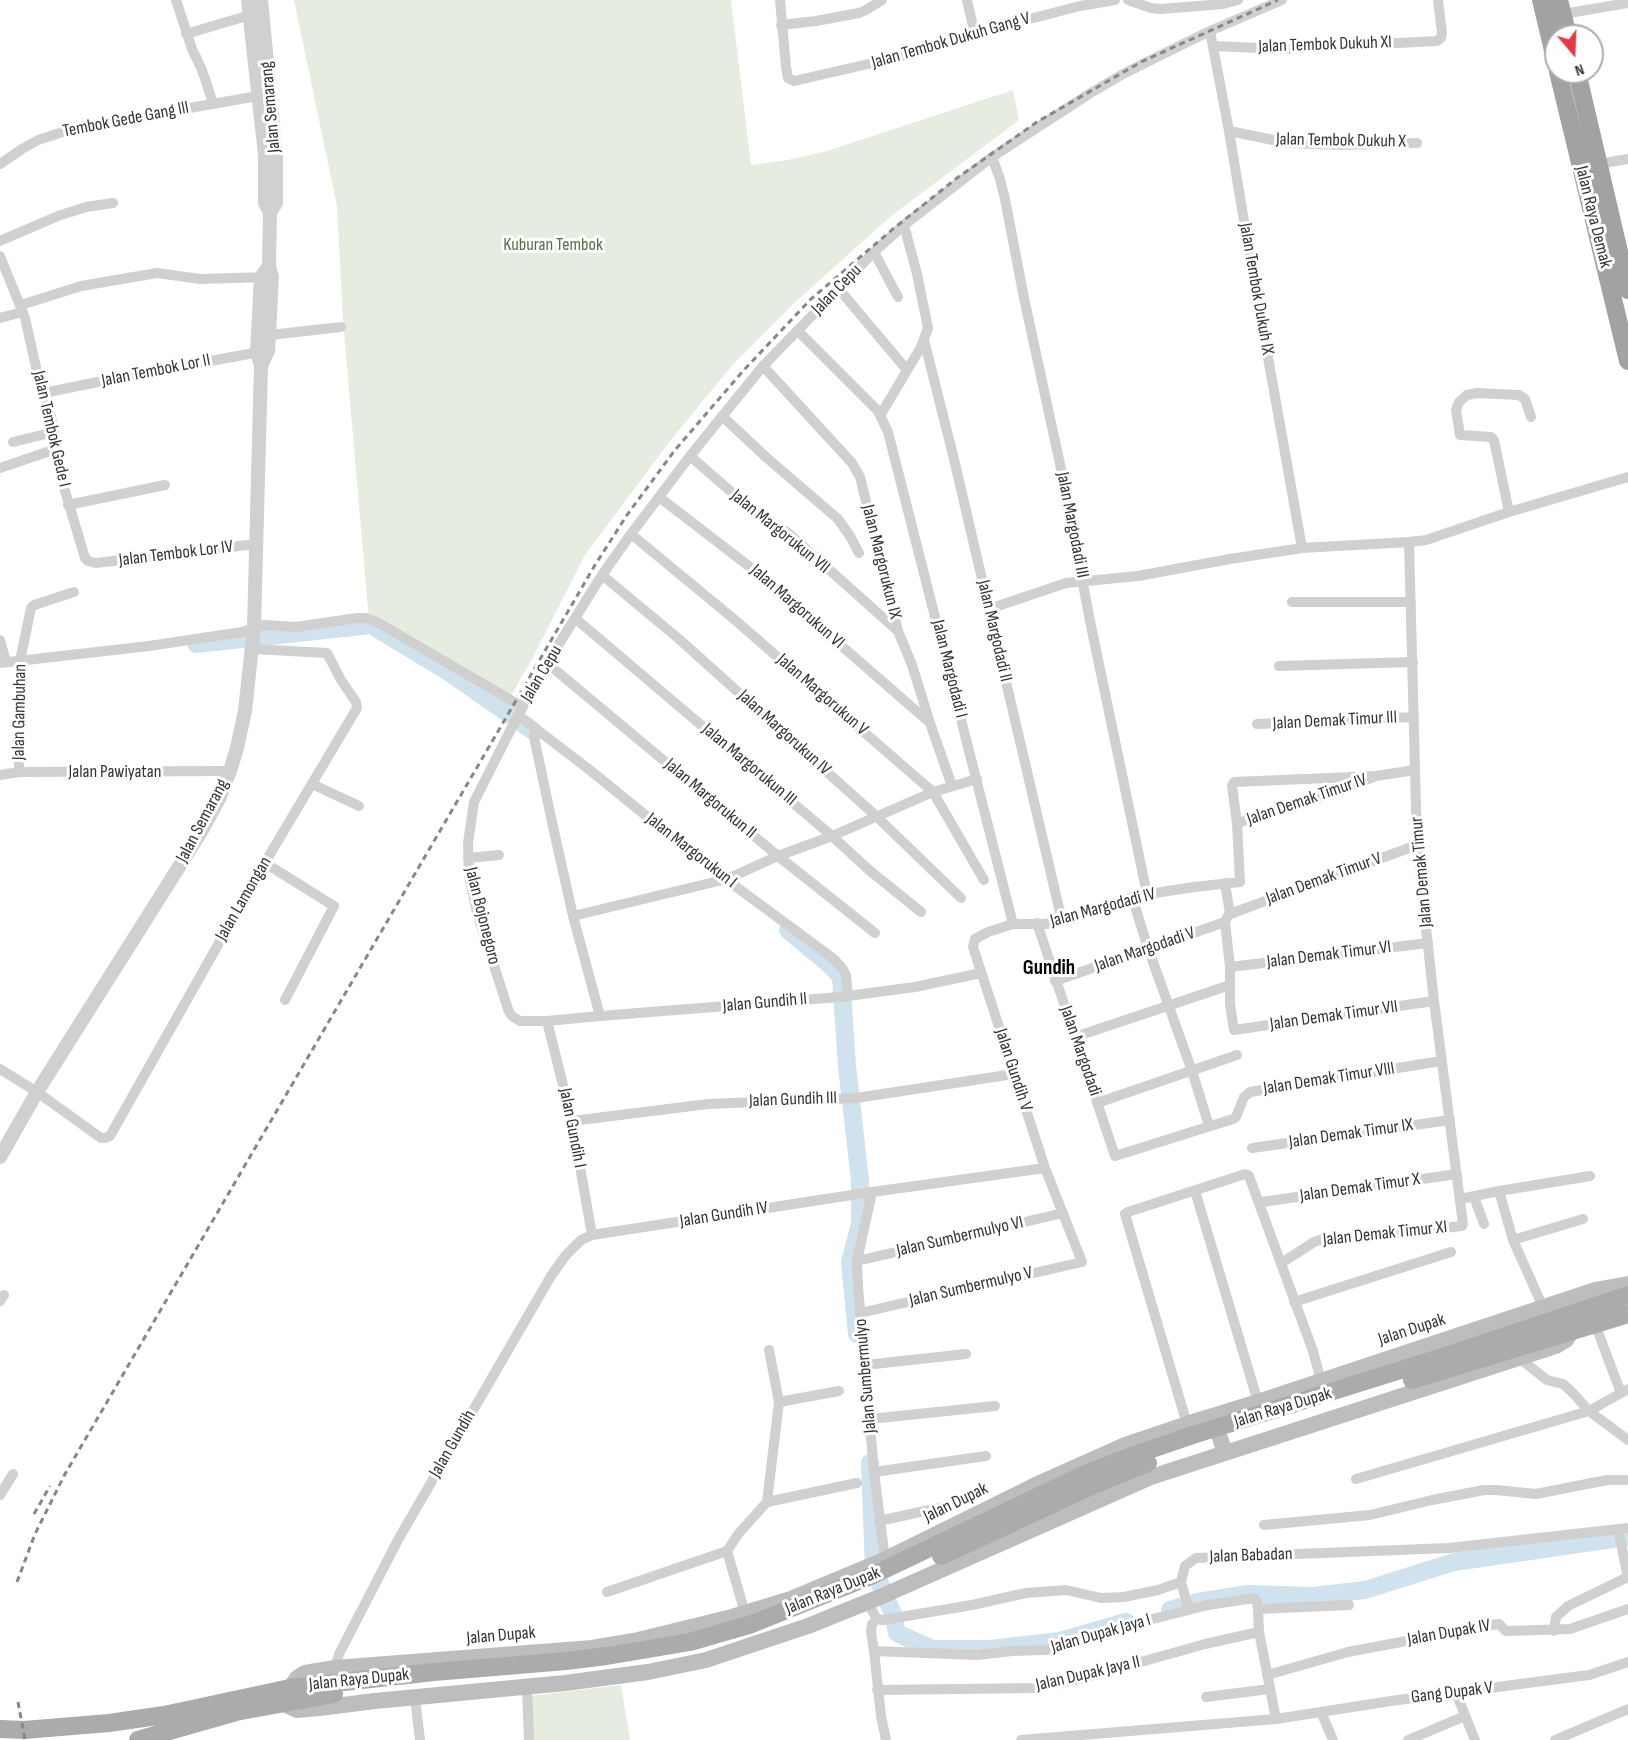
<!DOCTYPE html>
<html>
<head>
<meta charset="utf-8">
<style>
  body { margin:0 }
  #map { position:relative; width:1628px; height:1740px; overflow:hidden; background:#fff; font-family:"Sofia Sans Condensed",sans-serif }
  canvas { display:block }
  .north { position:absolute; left:1544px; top:24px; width:60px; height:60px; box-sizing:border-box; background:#fff; border:2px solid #adadad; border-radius:50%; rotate:161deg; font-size:16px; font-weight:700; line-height:24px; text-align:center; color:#333 }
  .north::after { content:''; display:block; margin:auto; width:21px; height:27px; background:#e63946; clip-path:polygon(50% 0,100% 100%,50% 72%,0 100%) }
</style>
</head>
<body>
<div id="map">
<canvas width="1628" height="1740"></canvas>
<div class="north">N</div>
</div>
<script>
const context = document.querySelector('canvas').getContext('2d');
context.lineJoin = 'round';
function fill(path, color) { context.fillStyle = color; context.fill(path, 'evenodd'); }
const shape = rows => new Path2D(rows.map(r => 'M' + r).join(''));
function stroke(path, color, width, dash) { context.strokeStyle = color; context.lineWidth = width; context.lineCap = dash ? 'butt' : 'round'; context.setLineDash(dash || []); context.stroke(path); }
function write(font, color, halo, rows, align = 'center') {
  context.font = font + ' "Sofia Sans Condensed",sans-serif'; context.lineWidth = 6; context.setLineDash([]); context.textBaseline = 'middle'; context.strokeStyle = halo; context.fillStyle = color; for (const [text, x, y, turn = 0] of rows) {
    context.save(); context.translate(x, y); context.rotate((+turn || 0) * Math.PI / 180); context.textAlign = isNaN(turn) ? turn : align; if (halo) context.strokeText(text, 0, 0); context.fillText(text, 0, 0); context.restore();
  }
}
const green = shape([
  [294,0,731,0,751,165,788,160,827,151,1013,90,1019,120,891,216,792,305,734,363,670,441,585,555,534,655,506,705,369,620,343,321,337,206],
  [621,1685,630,1740,534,1740,530,1696]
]);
const river = shape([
  [196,644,371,625,447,671,532,730],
  [788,930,830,965,841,977,847,1066,860,1180,860,1224,850,1262,857,1334],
  [870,1463,874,1570,893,1614,897,1633,932,1649,989,1649,1060,1641,1126,1622],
  [1170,1610,1198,1602,1247,1594,1313,1596,1365,1590,1454,1562,1628,1537]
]);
const minor = shape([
  [176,0,192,49,202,70,213,103],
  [780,0,786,67,788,78,794,81,925,51,1018,22,1080,6,1115,0],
  [967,0,975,35],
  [1128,0,1151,8,1161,9,1223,4,1238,0],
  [1563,14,1628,3],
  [781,25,816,21,859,13,866,10,882,0],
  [1210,31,1229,131,1249,251,1302,548],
  [186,34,250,15],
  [1213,46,1282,49,1437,41,1441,38,1442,33,1438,0],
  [1229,131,1288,143,1342,145,1417,143],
  [992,157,1000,179,1005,199,1024,298,1063,478,1090,621,1147,894],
  [0,164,22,149,38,140,75,128,258,96],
  [1599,164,1628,159],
  [0,241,58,216,86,207,113,203],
  [874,252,898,297],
  [0,256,25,318,38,376,51,416,60,474,85,558,88,561,96,563,256,544],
  [838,288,907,370],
  [21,305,81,286,157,273,200,279,267,277],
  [0,318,23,312],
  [798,331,878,411,888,432,1013,924],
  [270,335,341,327],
  [924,340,953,455,1062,921],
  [763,366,852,463,860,477,898,631,912,665,930,723,952,786],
  [44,393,117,378,265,351],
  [881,414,921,347,928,328,917,274,904,225],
  [722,416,767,458,838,519,850,536,859,553],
  [13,442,54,432],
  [690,456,759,516,787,532,898,631],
  [0,468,56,449],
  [659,497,759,574,929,722],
  [68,505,165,485],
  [1509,512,1494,440,1491,437,1460,435,1456,410,1459,402,1467,395,1477,393,1519,395,1525,399,1531,417],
  [631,534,735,620,933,792,984,880],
  [602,575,679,639,876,816,961,898],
  [1292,602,1411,602],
  [989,609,1066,583,1138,576,1230,559,1302,548,1409,542,1426,540,1509,512,1628,477],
  [576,619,832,836,869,870,921,912],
  [0,640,6,662],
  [0,663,149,646,242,632,264,625,296,627,357,618,366,618,377,622,523,707],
  [547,663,778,856,875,933],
  [1279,666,1413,662],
  [518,715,591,771,708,866,834,959,842,968,846,975,848,996],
  [1257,724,1414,717],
  [536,729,534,737,552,822,573,916,600,1016],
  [19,772,20,661,31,608,34,605,74,592],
  [0,775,19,772,230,771],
  [312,784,359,806],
  [1237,823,1303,804,1376,776,1415,770],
  [468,858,499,855],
  [265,863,334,906,285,1000],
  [1225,883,1230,914],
  [1132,897,1148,948,1192,1071,1209,1126],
  [1230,914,1417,845],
  [573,916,727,879,778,856,832,836,933,792,977,779],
  [1225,922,1230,967,1230,1004,1234,1030,1434,1001],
  [1037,923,1115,1156,1233,1119,1236,1117,1244,1097,1250,1092,1441,1061],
  [1230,967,1428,943],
  [981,973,915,987,840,997,600,1016,547,1021,520,1021,513,1017,509,1012,477,913,469,876,468,843,474,802,514,723,547,663,602,575,631,534,690,456,763,366,874,252,904,225,992,157,1089,94,1123,74,1163,54,1210,31,1282,0],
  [1055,981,1225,922,1228,916],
  [547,1021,572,1121,592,1235],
  [1075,1037,1230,985],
  [0,1069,37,1092,101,1138,105,1138,110,1136,254,881,357,708,356,702,341,680,327,653,252,649],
  [1097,1103,1237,1055],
  [572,1121,708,1104,856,1098,1014,1074],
  [1252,1148,1450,1120],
  [1195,1191,1258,1402],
  [1499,1191,1513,1240,1543,1307],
  [872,1192,857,1261,858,1286,874,1472,885,1559],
  [1474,1197,1484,1224],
  [1460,1199,1499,1191,1590,1176],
  [1262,1202,1457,1174],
  [1513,1240,1583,1219],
  [1286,1260,1314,1242,1323,1239,1391,1234,1462,1226,1463,1224,1434,1001,1417,845,1409,542],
  [857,1261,1063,1213],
  [0,1301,4,1295],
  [1294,1302,1451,1252],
  [860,1313,1082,1262,1045,1168,973,947,975,939,988,932,1013,924,1045,924,1062,921,1136,896,1194,887,1240,882,1237,823,1232,786,1234,782,1376,776],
  [1595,1324,1621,1393],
  [1519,1358,1547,1380,1563,1384,1573,1393,1589,1411,1628,1440],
  [865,1365,966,1354],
  [779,1402,839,1391],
  [870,1419,995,1406],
  [1187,1424,1125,1214,1128,1212,1245,1174,1249,1176,1313,1351,1321,1381],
  [874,1472,986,1456],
  [1356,1479,1589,1411,1628,1389],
  [0,1495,13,1474],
  [767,1502,857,1483],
  [879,1521,943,1507],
  [1264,1525,1370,1515,1432,1500,1484,1490,1496,1490,1536,1494,1607,1480,1628,1480],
  [1618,1529,1628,1578],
  [727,1551,739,1533,767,1502,779,1402,769,1350],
  [727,1551,745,1613],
  [607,1592,727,1551],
  [867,1602,877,1619,883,1620,972,1605,1026,1593,1066,1590,1101,1598,1124,1597,1158,1590,1181,1582],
  [1258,1609,1349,1605],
  [1189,1610,1181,1582,1185,1566,1196,1558,1449,1548,1628,1528],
  [877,1619,872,1624,871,1632,874,1651,881,1716,886,1740],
  [1554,1631,1556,1617,1568,1606,1628,1577],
  [874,1651,977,1655,1012,1651,1045,1650,1060,1648,1141,1622,1208,1605,1254,1598,1257,1602,1258,1609,1259,1632,1276,1719],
  [335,1668,339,1654,399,1538,551,1276,566,1255,581,1240,592,1235,865,1193,1045,1168],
  [1267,1675,1348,1652,1491,1625,1499,1624,1506,1631,1570,1629,1628,1609],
  [527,1687,529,1740],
  [877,1690,1036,1688,1084,1678,1205,1644,1259,1632],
  [1456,1693,1475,1740],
  [1206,1697,1270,1689],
  [415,1698,420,1740],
  [1321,1712,1333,1740],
  [1021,1740,1276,1719,1391,1701,1589,1675,1628,1662],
  [1408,1740,1465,1716],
  [1555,1740,1628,1709]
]);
const tertiary = shape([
  [248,0,265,155,265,203,270,212,269,266,272,277,268,351,261,366],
  [261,0,276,155,276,203,270,212],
  [0,1157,37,1092,201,832,219,799,230,771,237,748,245,711,254,627,261,366,257,352,261,277,269,266]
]);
const secondary = shape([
  [1220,1438,1225,1453],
  [290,1688,297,1678,305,1673,335,1668,592,1648,634,1641,732,1617,791,1599,882,1561,1042,1482,1125,1445,1187,1424,1258,1402,1595,1290,1628,1284],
  [282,1703,297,1710,319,1708,375,1701,565,1683,648,1672,706,1660,808,1626,880,1597,1151,1477,1556,1346,1566,1340,1571,1332]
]);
const primary = shape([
  [1412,1380,1628,1314],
  [941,1556,1091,1486,1148,1463],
  [0,1729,24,1730,109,1723,164,1715,290,1688,434,1672,566,1661,607,1656,690,1642,752,1624,871,1576,1085,1474,1140,1453,1193,1435,1455,1353,1628,1295],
  [138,1740,236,1712,334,1694]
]);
const trunk = shape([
  [1541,0,1556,63],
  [1559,0,1568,36],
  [1558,72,1628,361],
  [1577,72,1628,290]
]);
const rail = shape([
  [34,1514,50,1486],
  [17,1582,35,1534,65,1474,595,565,627,515,675,450,743,371,811,299,893,229,957,178,1037,122,1141,62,1278,0],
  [18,1702,25,1740]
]);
const streetNames = [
  ["Jalan Tembok Dukuh Gang V",951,41,-16],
  ["Jalan Tembok Dukuh XI",1325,45,-2],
  ["Jalan Semarang",271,107,-95],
  ["Tembok Gede Gang III",126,120,-11],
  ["Jalan Tembok Dukuh X",1341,141,1],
  ["Jalan Raya Demak",1593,217,76],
  ["Jalan Tembok Dukuh IX",1256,289,80],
  ["Jalan Cepu",837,290,-46],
  ["Jalan Tembok Lor II",156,371,-11],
  ["Jalan Tembok Gede I",51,429,77],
  ["Jalan Margodadi III",1072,525,79],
  ["Jalan Margorukun VII",780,532,39],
  ["Jalan Tembok Lor IV",176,554,-7],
  ["Jalan Margorukun IX",881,562,76],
  ["Jalan Margorukun VI",797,607,41],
  ["Jalan Margodadi II",994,631,77],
  ["Jalan Margodadi I",949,669,76],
  ["Jalan Cepu",542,674,-59],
  ["Jalan Margorukun V",822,695,41],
  ["Jalan Gambuhan",20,712,-89],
  ["Jalan Demak Timur III",1335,721,-3],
  ["Jalan Margorukun IV",784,733,42],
  ["Jalan Margorukun III",749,765,40],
  ["Jalan Pawiyatan",115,772],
  ["Jalan Margorukun II",710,799,40],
  ["Jalan Demak Timur IV",1307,800,-19],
  ["Jalan Semarang",203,821,-62],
  ["Jalan Margorukun I",691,851,38],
  ["Jalan Demak Timur",1422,872,-95],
  ["Jalan Demak Timur V",1324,879,-20],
  ["Jalan Lamongan",244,899,-60],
  ["Jalan Margodadi IV",1103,908,-15],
  ["Jalan Bojonegoro",482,916,76],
  ["Jalan Margodadi V",1145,950,-19],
  ["Jalan Demak Timur VI",1329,955,-7],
  ["Jalan Gundih II",765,1003,-5],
  ["Jalan Demak Timur VII",1334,1016,-8],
  ["Jalan Margodadi",1080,1051,71],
  ["Jalan Gundih V",1013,1070,72],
  ["Jalan Demak Timur VIII",1329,1079,-9],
  ["Jalan Gundih III",793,1100,-2],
  ["Jalan Gundih I",572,1128,79],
  ["Jalan Demak Timur IX",1351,1134,-8],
  ["Jalan Demak Timur X",1360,1188,-8],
  ["Jalan Gundih IV",724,1215,-9],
  ["Jalan Demak Timur XI",1385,1234,-6],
  ["Jalan Sumbermulyo VI",960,1237,-13],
  ["Jalan Sumbermulyo V",971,1287,-13],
  ["Jalan Dupak",1412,1330,-18],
  ["Jalan Sumbermulyo",866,1376,-95],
  ["Jalan Raya Dupak",1283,1408,-17],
  ["Jalan Gundih",453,1444,-60],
  ["Jalan Dupak",956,1503,-26],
  ["Jalan Babadan",1251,1556,-2],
  ["Jalan Raya Dupak",833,1591,-22],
  ["Jalan Dupak IV",1449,1633,-10],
  ["Jalan Dupak Jaya I",1101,1634,-16],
  ["Jalan Dupak",501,1636,-5],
  ["Jalan Dupak Jaya II",1088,1674,-13],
  ["Jalan Raya Dupak",359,1680,-6],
  ["Gang Dupak V",1452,1693,-7]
];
const parkNames = [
  ["Kuburan Tembok",553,245]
];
const quarterNames = [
  ["Gundih",1049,969]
];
fill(green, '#e6ecdf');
stroke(river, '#cfe2ee', 18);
stroke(minor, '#d0d0d0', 10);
stroke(tertiary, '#d0d0d0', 14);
stroke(secondary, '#bdbdbd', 16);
stroke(primary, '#ababab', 18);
stroke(trunk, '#a2a2a2', 18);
stroke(rail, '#888', 3, [6, 4.5]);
write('18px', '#333', '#fff', streetNames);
write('18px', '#56703f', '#fff', parkNames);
write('bold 21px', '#000', '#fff', quarterNames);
</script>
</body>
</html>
